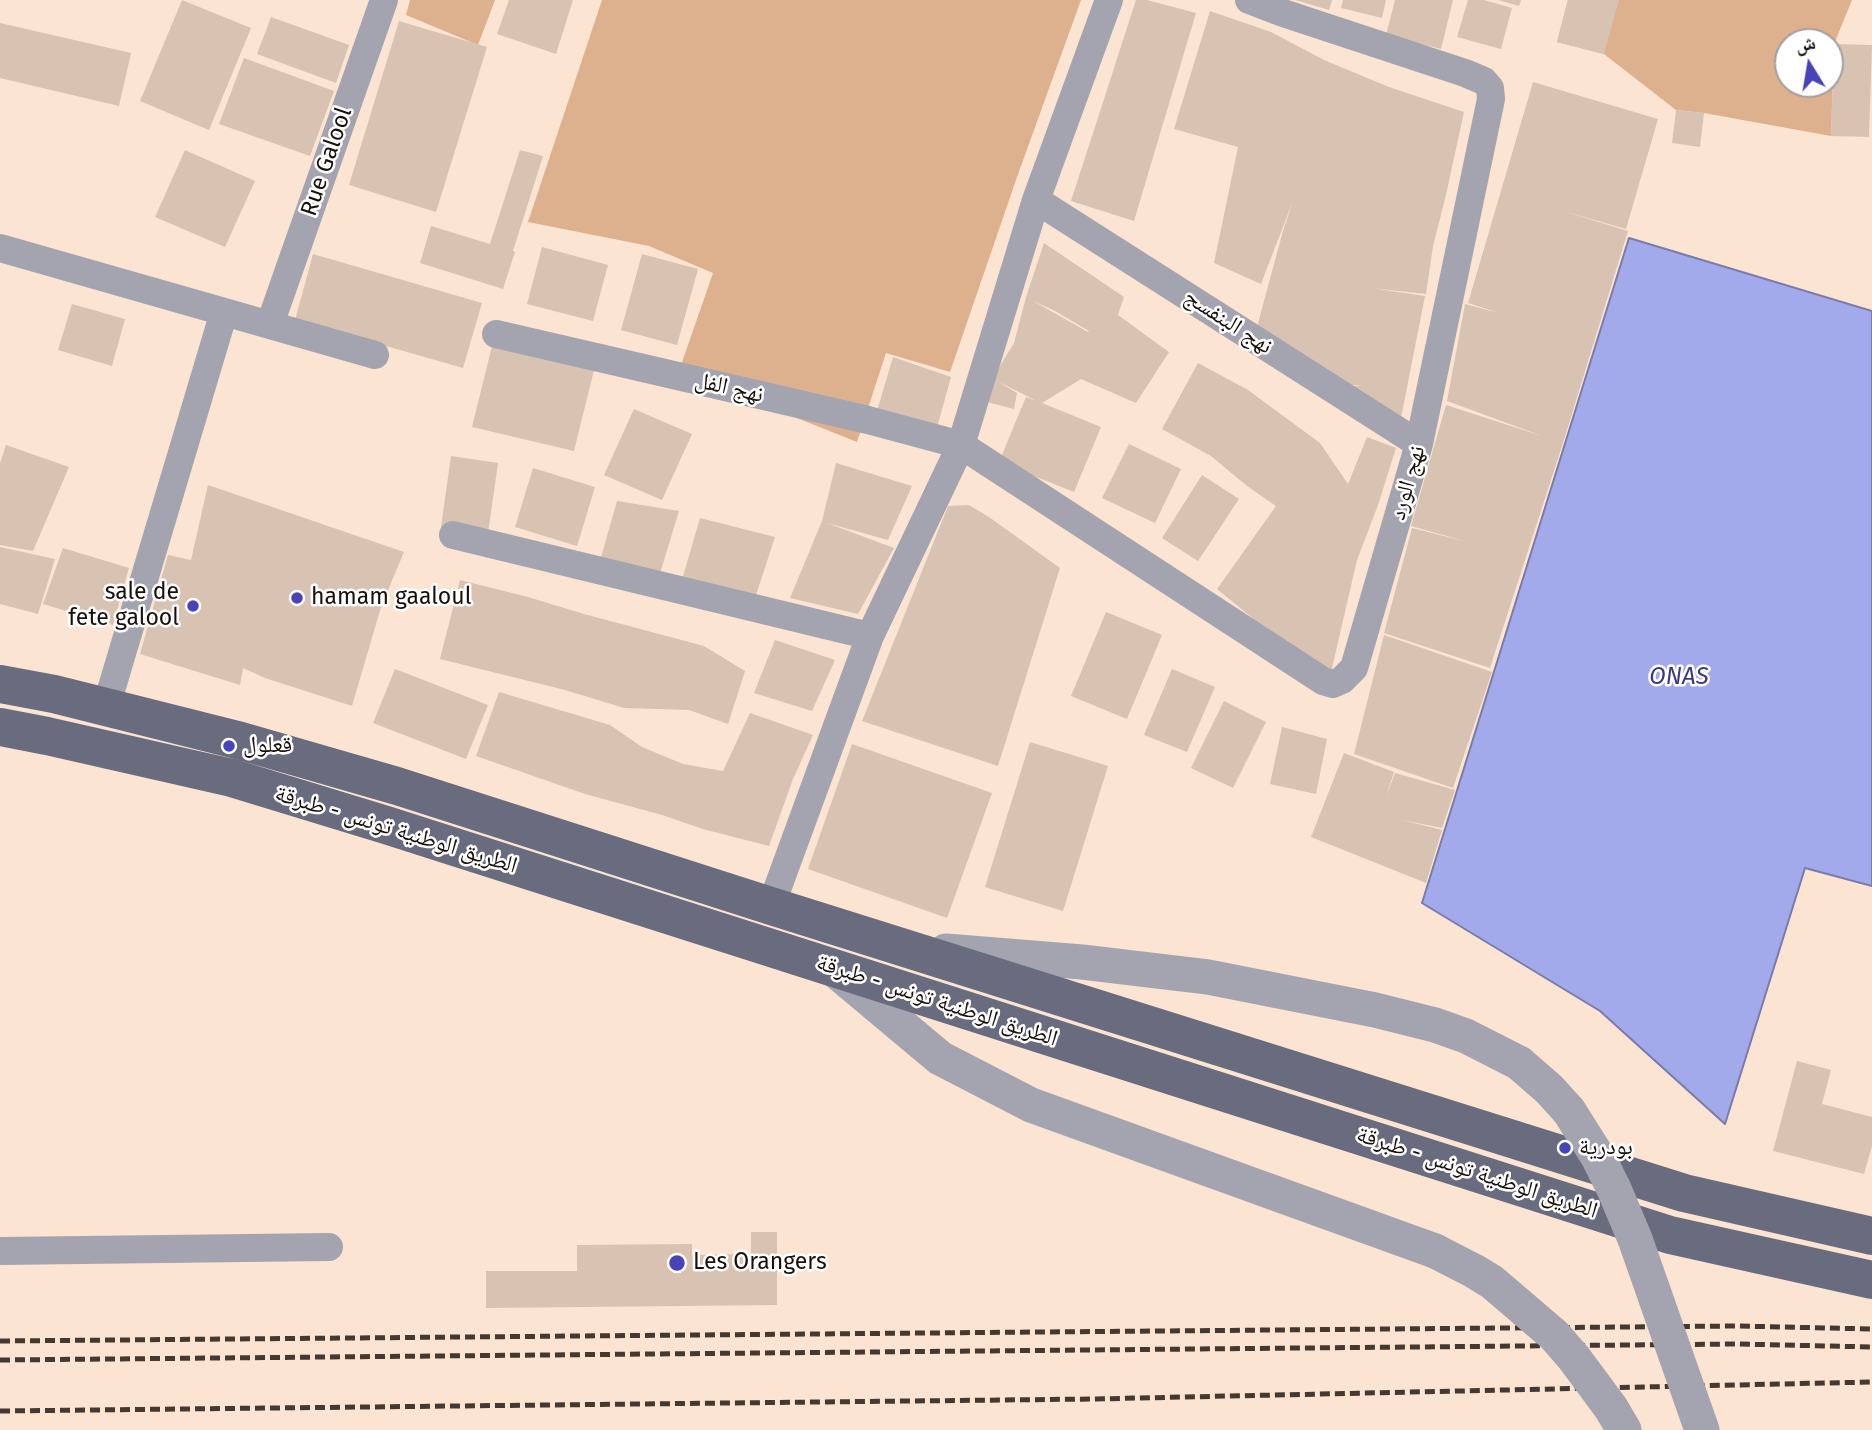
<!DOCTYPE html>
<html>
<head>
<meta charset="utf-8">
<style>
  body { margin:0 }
  #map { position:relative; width:1872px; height:1430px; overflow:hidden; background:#fbe4d2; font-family:"Fira Sans","Noto Naskh Arabic",sans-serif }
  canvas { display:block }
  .north { position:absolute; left:1774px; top:28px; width:70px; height:70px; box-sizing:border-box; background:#fff; border:2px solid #a39f9d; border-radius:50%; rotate:349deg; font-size:19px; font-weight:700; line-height:28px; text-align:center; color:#18100a }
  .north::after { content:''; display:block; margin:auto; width:24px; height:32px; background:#4943b9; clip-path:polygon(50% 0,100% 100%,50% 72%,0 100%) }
</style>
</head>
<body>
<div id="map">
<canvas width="1872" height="1430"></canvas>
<div class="north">ش</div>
</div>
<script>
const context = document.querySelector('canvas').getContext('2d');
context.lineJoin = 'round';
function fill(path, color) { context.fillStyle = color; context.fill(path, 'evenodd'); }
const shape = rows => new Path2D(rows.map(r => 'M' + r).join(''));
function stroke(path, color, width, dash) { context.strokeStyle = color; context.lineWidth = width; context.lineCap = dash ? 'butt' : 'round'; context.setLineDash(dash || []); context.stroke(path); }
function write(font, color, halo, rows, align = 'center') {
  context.font = font + ' "Fira Sans","Noto Naskh Arabic",sans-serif'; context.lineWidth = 5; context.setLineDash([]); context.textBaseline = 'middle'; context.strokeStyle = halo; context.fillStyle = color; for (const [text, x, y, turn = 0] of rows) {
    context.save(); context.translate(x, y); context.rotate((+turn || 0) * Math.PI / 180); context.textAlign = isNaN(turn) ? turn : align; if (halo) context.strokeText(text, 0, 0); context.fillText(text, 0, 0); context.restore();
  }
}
const green = shape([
  [410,0,495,0,478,45,406,15],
  [602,0,1081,0,1017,177,950,372,886,353,857,442,679,371,713,273,649,246,528,222],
  [1568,0,1852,0,1834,44,1831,136,1704,113,1676,110,1604,54,1557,42],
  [1788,42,1830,42,1830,84,1788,84]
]);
const water = shape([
  [1629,238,1872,311,1872,886,1805,868,1725,1124,1600,1011,1422,903,1629,238]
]);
const building = shape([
  [182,0,251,28,209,130,140,101],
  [509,0,573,0,556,54,497,34],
  [1136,0,1147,0,1196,13,1134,221,1071,201],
  [1295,0,1332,0,1329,10],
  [1343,0,1386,0,1382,18,1341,8],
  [1395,0,1453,0,1441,49,1386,35],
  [1468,0,1484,0,1512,8,1501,49,1457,37],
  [1498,0,1521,0,1519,6],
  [1568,0,1619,0,1604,54,1557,42],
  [1210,11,1271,32,1324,60,1389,87,1464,112,1446,195,1433,246,1426,294,1371,288,1425,296,1400,423,1344,387,1364,385,1330,386,1254,338,1283,231,1293,201,1261,284,1214,263,1238,147,1174,129],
  [271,17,349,45,336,83,257,54],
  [399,21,487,47,436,212,349,185],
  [0,23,131,53,119,106,0,78],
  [1834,44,1872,45,1869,137,1831,136],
  [244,58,334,91,310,156,219,124],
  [1533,82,1658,119,1626,229,1563,211,1628,231,1563,443,1490,668,1384,633,1412,528,1468,542,1411,526,1446,405,1542,436,1447,401,1465,304,1499,313,1468,303],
  [1676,110,1704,113,1700,147,1672,143],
  [185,150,255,181,225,247,155,217],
  [520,150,543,156,513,251,515,252,503,289,420,263,431,226,490,244],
  [1044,243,1124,297,1118,315,1169,352,1136,403,1081,379,1042,403,1101,427,1074,492,999,462,1026,397,1037,401,999,382,1017,393,1014,409,987,402,992,379,1014,343,1026,297],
  [1033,301,1055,311,1089,331,1088,332],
  [542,247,608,265,593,321,527,304],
  [313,254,482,303,463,368,295,320],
  [642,254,698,269,677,345,621,330],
  [72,304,125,319,112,366,58,350],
  [492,346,594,370,574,451,472,427],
  [893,357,951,377,936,431,877,411],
  [1198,363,1248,390,1320,443,1348,484,1367,437,1396,448,1378,505,1357,560,1329,681,1217,589,1276,506,1247,486,1211,456,1162,429],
  [634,409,692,434,662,500,604,475],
  [1129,444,1181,469,1155,523,1102,498],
  [6,445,69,467,33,551,0,545,0,463],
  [451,456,498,463,488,533,441,527],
  [836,463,912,486,888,540,827,523,894,548,858,614,790,598,822,521],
  [533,468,595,487,577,546,515,527],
  [1202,475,1239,499,1198,561,1162,538],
  [208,485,404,552,381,607,352,706,265,678,243,668,240,685,140,654,168,555,191,560],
  [617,501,679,511,657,583,600,561],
  [969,505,989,517,1060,568,998,766,862,721,948,506],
  [700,518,775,537,754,601,682,580],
  [0,547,55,559,38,614,0,604],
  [63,548,129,568,113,625,43,604],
  [460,580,528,597,584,614,704,646,745,671,728,724,689,710,624,708,565,690,440,659],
  [1106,612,1162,635,1127,719,1071,696],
  [1384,635,1492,672,1453,788,1354,754],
  [775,640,835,660,812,711,754,693],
  [395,669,488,705,466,759,373,723],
  [1172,669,1215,687,1187,752,1144,735],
  [499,692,610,725,642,747,683,764,723,771,750,713,813,735,793,779,769,846,703,829,662,815,585,794,476,756],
  [1224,701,1266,722,1233,788,1191,768],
  [1282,727,1327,739,1316,794,1270,784],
  [1030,742,1108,766,1063,911,985,887],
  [852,744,992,793,947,918,808,869],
  [1344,753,1394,772,1386,797,1395,773,1455,790,1442,828,1402,820,1442,830,1426,883,1311,837],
  [1797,1061,1831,1070,1822,1104,1872,1117,1872,1146,1864,1174,1773,1151],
  [751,1232,777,1232,777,1305,486,1308,486,1271,577,1271,577,1245,692,1244,692,1255,751,1254]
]);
const minor = shape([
  [1036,200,1419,444],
  [0,248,375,355],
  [270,324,384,0],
  [496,334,868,420,961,445,1323,681,1333,684,1342,680,1354,668,1419,444,1491,99,1490,88,1484,81,1465,73,1283,13,1249,0],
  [453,535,870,636],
  [106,707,224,312],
  [771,906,870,636,961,445,1036,200,1109,0],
  [0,1251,329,1247]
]);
const tertiary = shape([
  [946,951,1082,962,1208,977,1375,1010,1435,1025,1466,1036,1519,1063],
  [835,970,940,1058,1031,1105,1435,1251]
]);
const primary = shape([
  [0,684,54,694,241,741,397,786,771,906,1684,1193,1872,1236],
  [0,727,47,736,232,778,386,825,1670,1235,1872,1280]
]);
const rail = shape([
  [0,1341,1737,1326,1872,1329],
  [0,1360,1738,1344,1872,1347],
  [0,1411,1093,1399,1872,1382]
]);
const tertiaryBridge = shape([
  [1519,1063,1549,1089,1569,1111,1598,1157,1614,1189,1635,1239,1702,1430],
  [1435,1251,1474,1271,1492,1282,1554,1335,1574,1358,1611,1408,1624,1430]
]);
const markers = [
  [297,598,7,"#4943b9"],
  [193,606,7,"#4943b9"],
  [229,746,7,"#4943b9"],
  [1565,1148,7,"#4943b9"],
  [677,1263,9,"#4943b9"]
];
const streetNames = [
  ["Rue Galool",327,162,-71],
  ["نهج البنفسج",1228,322,33],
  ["نهج الفل",729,388,13],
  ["نهج الورد",1408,483,-74],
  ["الطريق الوطنية تونس - طبرقة",396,830,17],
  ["الطريق الوطنية تونس - طبرقة",937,1001,18],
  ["الطريق الوطنية تونس - طبرقة",1477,1173,18]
];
const poiNames = [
  ["sale de",179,593,"right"],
  ["fete galool",179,619,"right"],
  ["hamam gaaloul",311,598],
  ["قعلول",243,746],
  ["بودرية",1579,1148],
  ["Les Orangers",693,1263]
];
const waterNames = [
  ["ONAS",1679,677]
];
fill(green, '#ddb08e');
fill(water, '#a3aaeb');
stroke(water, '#797ca8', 2);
fill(building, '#d8c2b1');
stroke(minor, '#a3a4af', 28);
stroke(tertiary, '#a3a4af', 35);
stroke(primary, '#696c7e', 38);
stroke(rail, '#443931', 5, [10, 5]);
stroke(tertiaryBridge, '#a3a4af', 35);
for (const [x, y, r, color] of markers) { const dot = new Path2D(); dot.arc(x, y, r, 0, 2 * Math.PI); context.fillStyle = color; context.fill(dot); stroke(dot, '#fff', 2.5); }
write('23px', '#18100a', '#fff', streetNames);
write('23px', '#18100a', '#fff', poiNames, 'left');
write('italic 24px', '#393985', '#fff', waterNames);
</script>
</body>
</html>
